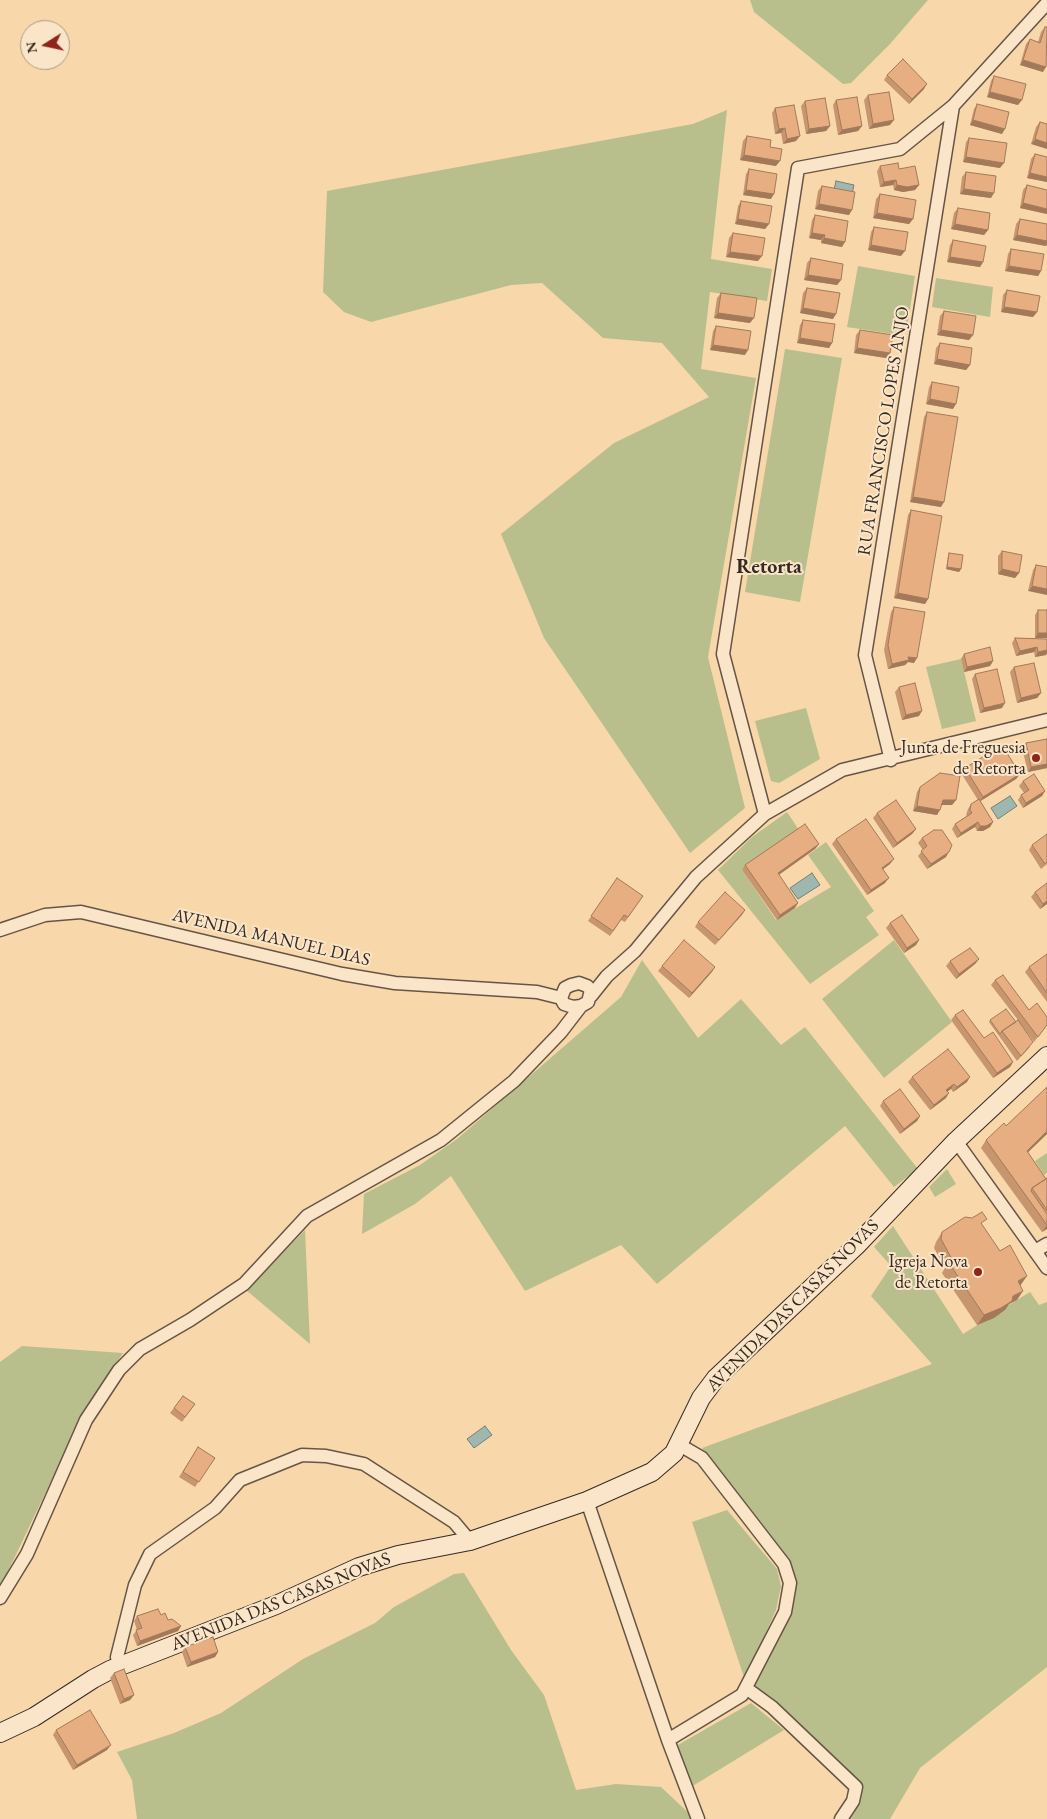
<!DOCTYPE html>
<html>
<head>
<meta charset="utf-8">
<style>
  body { margin:0 }
  #map { position:relative; width:1047px; height:1819px; overflow:hidden; background:#f8d7aa; font-family:"EB Garamond",serif }
  canvas { display:block }
  .north { position:absolute; left:20px; top:20px; width:50px; height:50px; box-sizing:border-box; background:#fae5c8; border:1px solid #ab9a86; border-radius:50%; rotate:260deg; font-size:14px; font-weight:700; line-height:20px; text-align:center; color:#352a23 }
  .north::after { content:''; display:block; margin:auto; width:18px; height:22px; background:#8f2418; clip-path:polygon(50% 0,100% 100%,50% 72%,0 100%) }
</style>
</head>
<body>
<div id="map">
<canvas width="1047" height="1819"></canvas>
<div class="north">N</div>
</div>
<script>
const context = document.querySelector('canvas').getContext('2d');
context.lineJoin = 'round';
function fill(path, color) { context.fillStyle = color; context.fill(path, 'evenodd'); }
const shape = rows => new Path2D(rows.map(r => 'M' + r).join(''));
function stroke(path, color, width, dash) { context.strokeStyle = color; context.lineWidth = width; context.lineCap = dash ? 'butt' : 'round'; context.setLineDash(dash || []); context.stroke(path); }
function write(font, color, halo, rows, align = 'center') {
  context.font = font + ' "EB Garamond",serif'; context.lineWidth = 4; context.setLineDash([]); context.textBaseline = 'middle'; context.strokeStyle = halo; context.fillStyle = color; for (const [text, x, y, turn = 0] of rows) {
    context.save(); context.translate(x, y); context.rotate((+turn || 0) * Math.PI / 180); context.textAlign = isNaN(turn) ? turn : align; if (halo) context.strokeText(text, 0, 0); context.fillText(text, 0, 0); context.restore();
  }
}
const green = shape([
  [750,0,928,0,890,44,851,83,843,84,754,12],
  [727,110,711,259,772,269,767,301,710,292,701,369,756,378,708,657,745,808,690,853,544,638,501,534,614,443,709,397,662,343,603,338,542,283,511,285,371,322,344,312,323,292,327,191,693,124],
  [858,266,915,276,907,329,900,328,899,335,847,327],
  [936,278,993,287,990,317,932,307],
  [785,349,842,358,800,602,745,592],
  [961,659,976,721,942,729,926,667],
  [806,708,820,759,779,783,771,781,755,721],
  [787,812,799,830,742,870,776,920,831,887,808,855,826,842,874,911,866,917,879,935,810,984,718,870,752,837],
  [894,940,952,1022,884,1078,822,999],
  [642,960,698,1038,741,999,781,1045,805,1027,918,1169,894,1187,845,1126,657,1284,621,1245,525,1291,451,1176,415,1204,362,1234,364,1194,420,1165,457,1139,621,997],
  [1047,1153,1047,1173,1044,1175,1035,1161],
  [947,1169,956,1184,935,1197,929,1187],
  [893,1226,963,1334,987,1319,994,1318,1005,1310,1007,1306,1030,1292,1039,1305,1047,1302,1047,1667,920,1768,890,1819,841,1819,856,1787,746,1688,785,1612,790,1583,781,1560,702,1448,932,1364,871,1296,891,1266,874,1247],
  [305,1230,310,1344,246,1290],
  [22,1346,123,1353,85,1410,0,1588,0,1362],
  [727,1510,777,1569,781,1586,776,1610,745,1680,692,1522],
  [464,1573,511,1650,544,1695,576,1790,616,1784,661,1787,695,1819,137,1819,132,1780,117,1752,174,1733,221,1713,303,1659,375,1623,394,1607,454,1574],
  [751,1703,784,1730,691,1787,678,1745]
]);
const water = shape([
  [836,181,854,185,852,194,834,190,836,181],
  [1010,796,1017,806,998,819,991,808,1010,796],
  [812,873,820,885,798,899,790,888,812,873],
  [485,1426,492,1435,474,1448,467,1439,485,1426]
]);
const street = shape([
  [891,760,865,655,953,106],
  [765,814,723,654,798,168,900,149,953,106,1047,3],
  [0,930,45,915,81,912,342,974,395,983,537,992,561,998,564,1004,573,1007,581,1006,588,1002,591,990,587,986,579,983,571,985,565,988,561,998],
  [591,996,607,976,635,951,696,877,765,814,842,770,1047,720],
  [956,1141,1047,1268],
  [1035,1251,1047,1244],
  [587,1501,668,1740,698,1819],
  [0,1598,27,1554,86,1420,119,1370,140,1349,190,1320,244,1284,307,1216,441,1140,514,1081,561,1032,581,1006],
  [119,1667,117,1657,135,1585,150,1554,215,1508,240,1480,302,1455,326,1456,364,1464,454,1522,470,1541],
  [746,1688,772,1707,856,1787,853,1801,841,1819],
  [668,1740,742,1695,785,1612,790,1583,784,1564,702,1458,678,1444]
]);
const secondary = shape([
  [0,1733,34,1717,93,1679,110,1670,276,1605,359,1567,398,1555,470,1541,587,1501,652,1472,674,1453,701,1398,716,1378,856,1246,956,1141,1047,1056]
]);
const wall = shape([
  [1045,27,1043,72,1020,65,1026,44,1030,39,1038,42,1041,32],
  [887,75,924,89,909,104,884,80],
  [994,76,1018,105,987,97,991,81],
  [868,95,890,125,869,129,864,100],
  [836,100,862,126,858,131,838,135,833,105],
  [805,101,830,126,826,131,806,134,801,106],
  [977,104,1002,134,970,125,974,109],
  [775,108,796,141,783,144,781,133,775,134,772,113],
  [1040,122,1047,124,1031,144,1036,127],
  [747,136,770,147,776,166,740,160,743,141],
  [969,138,1000,168,963,162,966,142],
  [1035,154,1047,157,1047,182,1027,178,1031,159],
  [880,166,899,169,919,185,915,190,903,192,894,190,893,185,880,187,877,171],
  [749,169,771,199,743,195,746,174],
  [966,172,991,198,960,194,962,177],
  [1027,185,1047,190,1047,214,1020,208,1023,190],
  [822,186,849,215,815,209,818,191],
  [880,194,913,219,909,224,873,218,876,199],
  [741,201,769,224,765,229,735,224,738,206],
  [958,208,988,230,984,235,951,229,954,213],
  [815,215,842,247,821,243,821,240,809,238,812,220],
  [1020,219,1047,224,1047,244,1046,246,1013,240,1016,224],
  [874,227,901,256,868,250,871,232],
  [733,233,758,261,726,257,729,238],
  [953,240,983,262,980,267,947,262,950,245],
  [1011,249,1041,271,1038,276,1005,271,1008,254],
  [811,258,841,280,837,285,804,280,807,263],
  [807,288,833,319,800,313,803,293],
  [1007,290,1037,312,1033,317,1001,312,1003,295],
  [721,293,750,323,714,318,717,298],
  [944,311,973,335,969,340,937,335,940,316],
  [803,320,832,343,829,348,797,343,800,325],
  [716,326,745,355,710,350,713,331],
  [860,330,890,353,886,358,854,353,856,335],
  [940,343,970,365,966,370,934,364,936,348],
  [932,382,953,409,926,404,929,387],
  [927,412,941,507,910,502,924,417],
  [911,510,928,599,925,604,894,598,908,515],
  [1002,551,1019,573,1015,578,998,574,998,556],
  [949,553,961,569,959,572,946,569,948,556],
  [1036,565,1047,567,1028,591,1033,570],
  [894,607,914,663,908,662,905,665,888,669,884,650,891,612],
  [1038,610,1047,610,1047,638,1035,638,1035,615],
  [1015,638,1047,640,1047,653,1046,655,1035,657,1034,652,1016,656,1012,643],
  [964,654,993,661,990,666,964,672,961,659],
  [1014,667,1041,693,1037,698,1017,703,1010,672],
  [975,674,1002,708,980,713,972,679],
  [899,687,919,716,902,720,895,692],
  [1047,739,1047,768,1028,772,1022,748,1026,743],
  [965,768,1020,774,1016,779,980,801,993,822,990,827,983,831,977,831,975,827,957,838,952,829,955,824,967,816,966,815,968,809,971,804,978,800,961,773],
  [1023,781,1045,791,1042,796,1023,808,1018,800,1021,795,1024,793,1019,786],
  [920,787,956,800,952,805,941,805,937,815,913,811,917,792],
  [877,813,916,829,912,834,893,848,873,818],
  [922,838,946,857,927,869,918,856,923,850,918,843],
  [836,839,890,864,883,869,885,883,867,895,832,844],
  [819,844,815,849,779,875,795,908,777,920,742,870,745,865],
  [1032,845,1047,864,1041,869,1029,850],
  [617,878,643,896,625,922,621,920,610,936,588,921],
  [1047,883,1047,904,1040,909,1031,897,1035,892],
  [745,910,715,945,695,927,698,922],
  [890,923,919,940,916,945,904,953,886,928],
  [1047,954,1047,1002,1025,972,1029,967],
  [979,959,975,964,956,979,946,966,950,961],
  [662,966,715,967,689,998,658,971],
  [995,980,1047,1025,1034,1042,1023,1027,1030,1047,1017,1061,989,1022,990,1020,1016,1022,1018,1020,991,985],
  [955,1015,1013,1062,1010,1067,993,1078,951,1020],
  [912,1077,967,1082,953,1092,951,1089,947,1091,946,1098,930,1110,908,1082],
  [1047,1087,1047,1134,1028,1152,1046,1179,1047,1178,1047,1229,1042,1232,981,1148,986,1140,1006,1126],
  [883,1101,920,1116,917,1121,900,1134,880,1106],
  [982,1225,1020,1285,1017,1300,1009,1304,1005,1310,994,1318,977,1325,942,1273,945,1268,934,1248,936,1242,942,1232],
  [183,1396,195,1404,182,1422,170,1413],
  [198,1447,215,1458,195,1487,179,1477],
  [161,1615,168,1620,181,1626,178,1631,137,1646,133,1635,137,1630,134,1621,137,1616],
  [185,1647,218,1652,215,1657,187,1667,182,1652],
  [114,1673,134,1695,130,1700,120,1704,110,1678],
  [56,1730,107,1750,73,1770,53,1735]
]);
const shadedWall = shape([
  [1023,60,1046,67,1043,72,1020,65],
  [927,84,924,89,909,104,912,99],
  [990,92,1022,100,1018,105,987,97],
  [894,120,890,125,869,129,873,124],
  [973,120,1005,129,1002,134,970,125],
  [830,126,826,131,806,134,809,129],
  [862,126,858,131,838,135,842,130],
  [785,128,781,133,775,134,779,129],
  [800,136,796,141,783,144,787,139],
  [1035,139,1047,143,1047,149,1031,144],
  [744,155,780,161,776,166,740,160],
  [966,157,1004,163,1000,168,963,162],
  [1030,173,1047,177,1047,182,1027,178],
  [896,180,893,185,880,187,884,182],
  [897,185,919,185,915,190,903,192,894,190],
  [964,189,994,193,991,198,960,194],
  [746,190,774,194,771,199,743,195],
  [1023,203,1047,209,1047,214,1020,208],
  [819,204,852,210,849,215,815,209],
  [877,213,913,219,909,224,873,218],
  [738,219,769,224,765,229,735,224],
  [955,224,988,230,984,235,951,229],
  [812,233,825,235,821,240,809,238],
  [1017,235,1047,241,1047,244,1046,246,1013,240],
  [824,238,845,242,842,247,821,243],
  [871,245,905,251,901,256,868,250],
  [730,252,762,256,758,261,726,257],
  [950,257,983,262,980,267,947,262],
  [1009,266,1041,271,1038,276,1005,271],
  [808,275,841,280,837,285,804,280],
  [1004,307,1037,312,1033,317,1001,312],
  [803,308,836,314,833,319,800,313],
  [718,313,754,318,750,323,714,318],
  [941,330,973,335,969,340,937,335],
  [800,338,832,343,829,348,797,343],
  [713,345,748,350,745,355,710,350],
  [857,348,890,353,886,358,854,353],
  [937,359,970,365,966,370,934,364],
  [930,399,956,404,953,409,926,404],
  [913,497,944,502,941,507,910,502],
  [947,567,961,569,959,572,946,569],
  [1002,569,1019,573,1015,578,998,574],
  [1032,586,1047,589,1047,595,1028,591],
  [898,593,928,599,925,604,894,598],
  [1038,633,1047,633,1047,638,1035,638],
  [1037,647,1034,652,1016,656,1020,651],
  [1047,650,1047,653,1046,655,1035,657,1038,652],
  [908,657,917,658,914,663,908,662,905,665,888,669,892,664],
  [993,661,990,666,964,672,967,667],
  [1041,693,1037,698,1017,703,1021,698],
  [1005,703,1002,708,980,713,984,708],
  [922,711,919,716,902,720,906,715],
  [1047,764,1047,768,1028,772,1031,767],
  [1020,774,1016,779,979,802,983,797],
  [1045,791,1042,796,1023,808,1026,803],
  [943,800,956,800,952,805,939,805],
  [917,806,940,810,937,815,913,811],
  [978,822,975,827,957,838,961,833],
  [993,822,990,827,983,831,977,831,980,826],
  [916,829,912,834,893,848,897,843],
  [819,844,815,849,774,878,778,873],
  [949,852,946,857,927,869,931,864],
  [894,859,890,864,878,873,882,868],
  [889,878,885,883,867,895,871,890],
  [1047,901,1047,904,1040,909,1043,904],
  [798,903,795,908,777,920,780,915],
  [745,910,742,915,715,945,719,940],
  [919,940,916,945,904,953,907,948],
  [979,959,975,964,956,979,959,974],
  [715,967,712,972,689,998,692,993],
  [1013,1062,1010,1067,993,1078,997,1073],
  [970,1077,967,1082,953,1092,957,1087],
  [954,1084,951,1089,943,1095,946,1090],
  [949,1093,946,1098,930,1110,934,1105],
  [920,1116,917,1121,900,1134,904,1129],
  [1047,1131,1047,1134,1022,1158,1027,1151],
  [1047,1225,1047,1229,1042,1232],
  [1027,1276,1020,1286,1018,1281],
  [1023,1291,1017,1300,1009,1304,1005,1310,994,1318,977,1325,984,1315,1013,1296],
  [181,1626,178,1631,137,1646,140,1641],
  [218,1652,215,1657,187,1667,191,1662],
  [134,1695,130,1700,120,1704,124,1699],
  [111,1745,107,1750,73,1770,77,1765]
]);
const building = shape([
  [1045,27,1047,27,1046,67,1023,60,1030,39,1040,43,1045,27],
  [903,59,927,84,912,99,887,75,903,59],
  [994,76,1026,84,1022,100,990,92,994,76],
  [889,92,894,120,873,124,868,95,889,92],
  [857,97,862,126,842,130,836,100,857,97],
  [825,98,830,126,809,129,805,101,825,98],
  [977,104,1009,112,1005,129,973,120,977,104],
  [794,105,800,136,787,139,785,128,779,129,775,108,794,105],
  [1040,122,1047,124,1047,143,1035,139,1040,122],
  [747,136,771,140,770,147,782,149,780,161,744,155,747,136],
  [969,138,1007,143,1004,163,966,157,969,138],
  [1035,154,1047,157,1047,177,1030,173,1035,154],
  [898,163,899,169,915,166,919,185,907,187,897,185,896,180,884,182,880,166,898,163],
  [749,169,777,174,774,194,746,190,749,169],
  [966,172,996,176,994,193,964,189,966,172],
  [1027,185,1047,190,1047,209,1023,203,1027,185],
  [822,186,855,192,852,210,819,204,822,186],
  [880,194,916,200,913,219,877,213,880,194],
  [741,201,772,206,769,224,738,219,741,201],
  [958,208,990,213,988,230,955,224,958,208],
  [815,215,848,221,845,242,824,238,825,235,812,233,815,215],
  [1020,219,1047,224,1047,241,1017,235,1020,219],
  [874,227,908,232,905,251,871,245,874,227],
  [733,233,765,238,762,256,730,252,733,233],
  [953,240,986,246,983,262,950,257,953,240],
  [1011,249,1044,254,1041,271,1009,266,1011,249],
  [811,258,843,264,841,280,808,275,811,258],
  [807,288,840,293,836,314,803,308,807,288],
  [1007,290,1040,296,1037,312,1004,307,1007,290],
  [721,293,757,298,754,318,718,313,721,293],
  [944,311,976,316,973,335,941,330,944,311],
  [803,320,835,324,832,343,800,338,803,320],
  [716,326,751,331,748,350,713,345,716,326],
  [860,330,893,335,890,353,857,348,860,330],
  [940,343,972,348,970,365,937,359,940,343],
  [932,382,959,387,956,404,930,399,932,382],
  [927,412,958,417,944,502,913,497,927,412],
  [911,510,942,516,928,599,898,593,911,510],
  [1002,551,1022,555,1019,573,1002,569,1002,551],
  [949,553,963,555,961,569,947,567,949,553],
  [1036,565,1047,567,1047,589,1032,586,1036,565],
  [894,607,925,612,917,658,908,657,909,660,892,664,888,645,894,607],
  [1038,610,1047,610,1047,633,1038,633,1038,610],
  [1015,638,1047,639,1047,650,1038,652,1037,647,1020,651,1015,638],
  [990,647,993,661,967,667,964,654,990,647],
  [1034,663,1041,693,1021,698,1014,667,1034,663],
  [997,669,1005,703,984,708,975,674,997,669],
  [915,683,922,711,906,715,899,687,915,683],
  [1047,739,1047,764,1031,767,1026,743,1047,739],
  [1002,745,1020,774,983,797,965,768,1002,745],
  [940,773,960,776,956,800,943,800,940,810,917,806,920,787,940,773],
  [1034,774,1045,791,1026,803,1021,795,1029,790,1023,781,1034,774],
  [979,799,993,822,986,826,980,826,978,822,961,833,955,824,972,813,970,810,971,804,979,799],
  [896,800,916,829,897,843,877,813,896,800],
  [866,819,894,859,882,868,889,878,871,890,836,839,866,819],
  [805,824,819,844,778,873,798,903,780,915,745,865,805,824],
  [934,830,942,830,952,845,949,852,931,864,921,851,927,846,922,838,934,830],
  [1047,834,1047,862,1045,864,1032,845,1047,834],
  [617,878,643,896,628,917,624,915,613,931,591,916,617,878],
  [1047,883,1047,901,1043,904,1035,892,1047,883],
  [725,892,745,910,719,940,698,922,725,892],
  [902,915,919,940,907,948,890,923,902,915],
  [684,940,715,967,692,993,662,966,684,940],
  [970,948,979,959,959,974,950,961,970,948],
  [1047,954,1047,993,1029,967,1047,954],
  [1003,975,1029,1010,1037,1003,1047,1017,1047,1025,1038,1037,995,980,1003,975],
  [1006,1009,1016,1022,1002,1031,1000,1034,990,1020,1006,1009],
  [963,1010,984,1038,993,1032,1013,1062,997,1073,955,1015,963,1010],
  [1018,1020,1033,1042,1021,1056,1002,1031,1018,1020],
  [948,1049,970,1077,957,1087,954,1084,946,1090,949,1093,934,1105,912,1077,948,1049],
  [1047,1087,1047,1131,1027,1151,1046,1179,1032,1188,1031,1191,1047,1214,1047,1225,986,1140,1004,1123,1006,1126,1047,1087],
  [900,1089,920,1116,904,1129,883,1101,900,1089],
  [1047,1178,1047,1210,1032,1188,1047,1178],
  [982,1212,987,1219,981,1223,1000,1251,1010,1245,1027,1276,1018,1281,1023,1291,1013,1296,1012,1301,1001,1308,984,1315,949,1263,953,1261,941,1239,942,1232,965,1217,972,1218,982,1212],
  [183,1396,195,1404,185,1417,174,1408,183,1396],
  [198,1447,215,1458,199,1482,183,1472,198,1447],
  [158,1609,161,1615,165,1613,168,1620,172,1619,181,1626,140,1641,136,1630,142,1628,137,1616,158,1609],
  [213,1637,218,1652,191,1662,185,1647,213,1637],
  [124,1669,134,1695,124,1699,114,1673,124,1669],
  [90,1710,111,1745,77,1765,56,1730,90,1710]
]);
const markers = [
  [1036,758,5,"#8f2418"],
  [978,1272,5,"#8f2418"]
];
const streetNames = [
  ["RUA FRANCISCO LOPES ANJO",884,431,-81],
  ["AVENIDA MANUEL DIAS",271,938,13],
  ["AVENIDA DAS CASAS NOVAS",793,1306,-45],
  ["AVENIDA DAS CASAS NOVAS",281,1602,-22]
];
const poiNames = [
  ["Junta de Freguesia",1026,748],
  ["de Retorta",1026,769],
  ["Igreja Nova",968,1262],
  ["de Retorta",968,1283]
];
const quarterNames = [
  ["Retorta",769,568]
];
fill(green, '#b8bf8c');
fill(water, '#9eb8af');
stroke(water, '#747f77', 1);
stroke(street, '#665545', 15);
stroke(secondary, '#352a23', 20);
stroke(street, '#fae5c8', 12);
stroke(secondary, '#fae5c8', 18);
fill(wall, '#c7966f');
fill(shadedWall, '#a27a5a');
fill(building, '#e7ae81');
stroke(building, '#a27a5a', 1);
for (const [x, y, r, color] of markers) { const dot = new Path2D(); dot.arc(x, y, r, 0, 2 * Math.PI); context.fillStyle = color; context.fill(dot); stroke(dot, '#fae5c8', 2); }
write('18px', '#352a23', '#fae5c8', streetNames);
write('18px', '#352a23', '#fae5c8', poiNames, 'right');
write('bold 20px', '#352a23', '#fae5c8', quarterNames);
</script>
</body>
</html>
